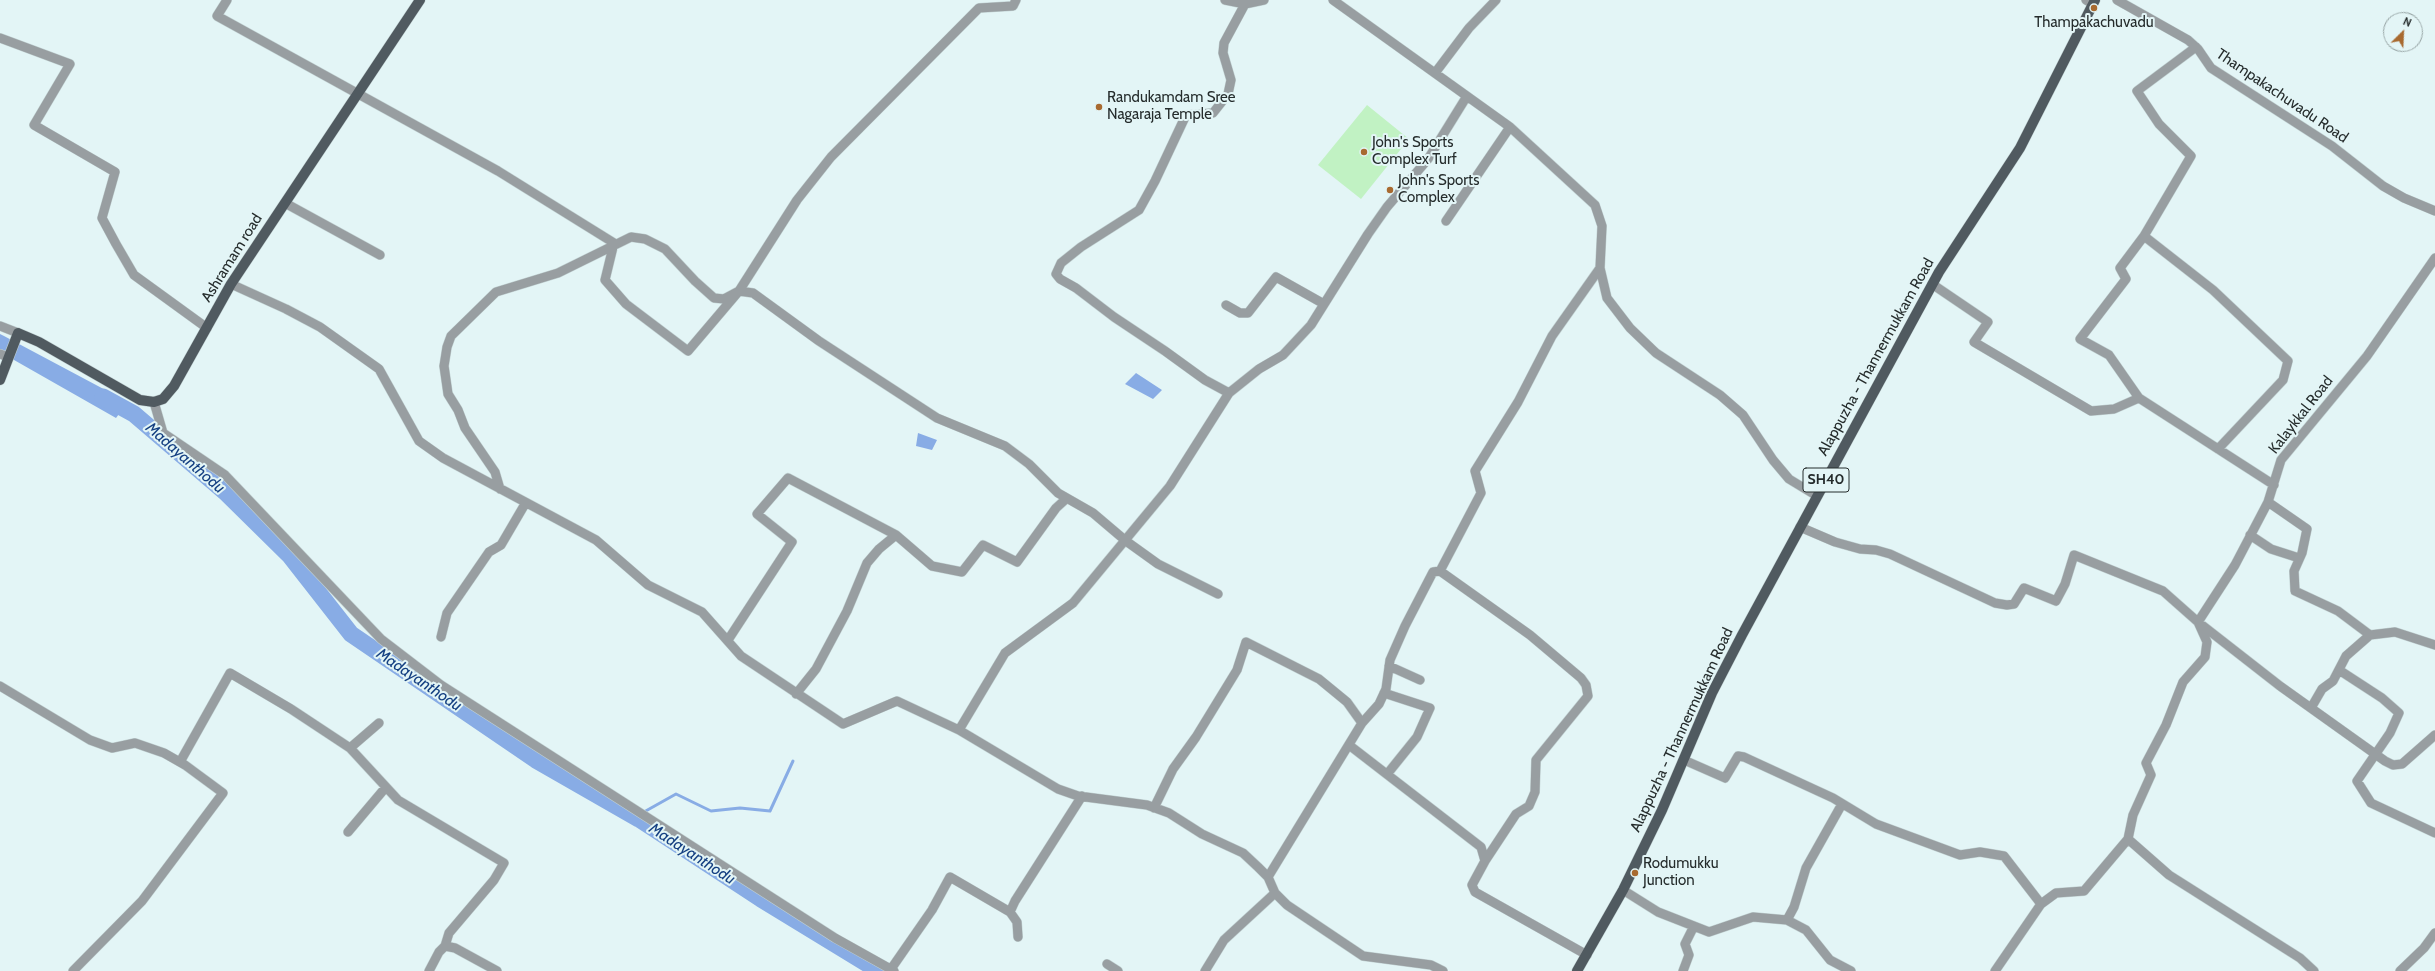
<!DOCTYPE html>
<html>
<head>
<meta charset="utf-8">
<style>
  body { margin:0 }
  #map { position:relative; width:2435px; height:971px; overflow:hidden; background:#e3f5f6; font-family:Cabin,sans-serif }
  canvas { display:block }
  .north { position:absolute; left:2383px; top:12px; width:40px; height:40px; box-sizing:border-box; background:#e3f5f6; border:1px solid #97a5a5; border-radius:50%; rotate:24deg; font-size:11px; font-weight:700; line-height:16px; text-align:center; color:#252c2c }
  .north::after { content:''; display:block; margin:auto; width:14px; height:18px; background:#a86a30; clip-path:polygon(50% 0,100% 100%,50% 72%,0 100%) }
</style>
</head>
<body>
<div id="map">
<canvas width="2435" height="971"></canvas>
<div class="north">N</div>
</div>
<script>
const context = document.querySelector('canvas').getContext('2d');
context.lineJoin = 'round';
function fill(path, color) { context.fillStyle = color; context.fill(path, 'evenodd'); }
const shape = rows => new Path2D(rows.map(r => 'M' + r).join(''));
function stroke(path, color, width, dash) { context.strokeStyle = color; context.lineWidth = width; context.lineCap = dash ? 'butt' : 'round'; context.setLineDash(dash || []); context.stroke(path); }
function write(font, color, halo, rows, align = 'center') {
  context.font = font + ' Cabin,sans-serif'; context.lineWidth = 4; context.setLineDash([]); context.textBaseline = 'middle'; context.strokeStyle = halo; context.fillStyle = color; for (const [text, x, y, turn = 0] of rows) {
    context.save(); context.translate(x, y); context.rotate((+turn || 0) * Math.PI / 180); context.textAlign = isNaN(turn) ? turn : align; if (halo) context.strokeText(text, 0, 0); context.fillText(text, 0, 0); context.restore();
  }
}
const green = shape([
  [1367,105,1409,139,1361,199,1318,165]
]);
const water = shape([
  [0,334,4,336,128,402,116,418,0,352],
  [1136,373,1162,390,1153,399,1125,384],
  [918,433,937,440,932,450,916,446]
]);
const stream = shape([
  [635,817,676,794,711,811,740,808,770,811,793,761]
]);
const river = shape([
  [103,397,134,414,225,492,290,556,351,634,536,760,639,819,761,899,879,971]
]);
const minor = shape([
  [227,0,217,16,498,171,614,243,605,280,626,304,688,351,739,291,797,200,831,157,979,8,1013,6,1016,0],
  [1225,0,1245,4,1264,0],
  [1333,0,1510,127,1595,205,1602,226,1600,268,1607,298,1630,328,1656,353,1720,395,1743,415,1773,460,1789,479,1817,496],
  [2086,0,2093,4],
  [2117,0,2188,40,2198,49,2211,68,2332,146,2383,186,2404,198,2435,211],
  [0,38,70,64,34,125,115,172,102,218,116,244,134,275,207,328],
  [2196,47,2137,91,2159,124,2191,156,2144,236,2213,290,2288,361,2283,380,2218,449],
  [1435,73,1469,28,1496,0],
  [285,203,380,255],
  [1446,221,1510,127],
  [2144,236,2120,268,2126,279,2080,339,2109,355,2139,398,2274,485],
  [231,284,286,309,320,327,379,369,419,441,443,458,596,540,648,585,702,612,741,656,843,724,897,701,959,730,1005,653,1073,603,1170,486,1229,393,1259,369,1283,355,1311,325,1368,234,1387,207,1428,159,1467,96],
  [1932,284,1988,322,1974,342,2091,411,2114,409,2139,398],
  [1226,305,1240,313,1248,313,1276,277,1324,304],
  [0,326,18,333],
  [0,354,8,357],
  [1229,393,1205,380,1165,351,1114,317,1076,288,1060,279,1056,274,1061,263,1081,247,1139,210,1155,181,1186,115,1213,113,1228,94,1231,80,1223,53,1224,43,1245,4],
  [154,402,163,433,225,475,381,639,441,685,835,938,894,971],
  [500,489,495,472,465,428,458,410,448,394,444,366,447,347,451,336,496,292,558,273,631,237,645,239,665,249,695,281,714,298,724,299,739,291,753,293,819,341,937,418,1005,446,1029,464,1058,493,1093,513,1126,541,1158,564,1218,594],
  [2268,502,2307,529,2302,553,2294,571,2295,591,2338,611,2370,635,2395,632,2435,645],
  [1800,527,1835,542,1860,549,1876,550,1890,554,1995,603,2007,605,2014,604,2024,588,2056,601,2065,584,2074,555,2163,591,2198,622,2280,686,2385,761,2393,765,2402,764,2435,735],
  [2250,535,2271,549,2299,558],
  [1440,571,1481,493,1475,471,1518,402,1552,336,1600,268],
  [441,637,447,613,489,552,501,545,525,504],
  [728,640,792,542,757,514,788,478,896,535,932,566,962,572,983,545,1017,562,1056,508,1066,499],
  [1389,666,1420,680],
  [2339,670,2382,698,2399,713,2390,733,2357,781,2371,803,2435,833],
  [0,686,90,740,112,748,135,743,164,753,185,765,223,793,142,901,73,971],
  [1384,693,1430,708,1417,737,1388,773],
  [796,694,816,669,847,611,867,563,879,549,896,535],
  [2311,708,2322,689,2333,681,2346,656,2370,635],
  [959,730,1058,789,1078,796,1147,805,1169,813,1202,834,1243,853,1258,867,1268,877,1275,893,1287,905,1363,956,1431,965,1443,971],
  [1349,745,1481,847,1485,861,1472,885,1475,892,1587,955],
  [350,748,379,723],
  [1684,760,1725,778,1738,756,1744,757,1833,798,1876,824,1960,855,1980,852,2004,856,2041,904],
  [180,762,230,673,291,709,350,748,398,800,504,863,494,880,449,933,445,946,439,952,429,971],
  [1154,808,1173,769,1196,737,1237,670,1246,642,1319,679,1347,702,1362,723],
  [348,832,386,787],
  [2128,839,2133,815,2151,775,2146,763,2166,725,2183,682,2205,657,2207,642,2198,622,2235,565,2268,502,2281,460,2367,356,2435,258],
  [1268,877,1362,723,1379,704,1386,689,1390,660,1405,626,1433,572,1440,571,1530,635,1581,678,1586,685,1588,696,1536,760,1535,792,1529,806,1516,814,1485,861],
  [1623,890,1658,912,1709,932,1753,917,1787,920,1806,930,1830,960,1851,971],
  [1787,920,1794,907,1806,868,1842,804],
  [1018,937,1017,922,1010,912,1015,901,1082,796],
  [445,946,455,948,497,971],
  [1107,964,1118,971],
  [891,969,932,910,950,877,1010,912],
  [1205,971,1224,940,1275,893],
  [1683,971,1689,955,1685,944,1694,926],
  [1995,971,2041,904,2056,893,2084,891,2128,839,2169,875,2300,958,2314,971],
  [2400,971,2424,948,2435,933]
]);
const major = shape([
  [0,380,18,333,39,342,140,400,154,402,163,399,174,386,231,284,420,0],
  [1577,971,1623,890,1662,810,1712,693,1742,635,1939,272,2020,148,2095,0]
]);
const markers = [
  [2094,8,4,"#a86a30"],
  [1099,107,4,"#a86a30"],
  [1364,152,4,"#a86a30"],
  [1390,190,4,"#a86a30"],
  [1635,873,4,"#a86a30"]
];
const shields = [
  [1826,480,46]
];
const shieldNames = [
  ["SH40",1826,480]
];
const poiNames = [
  ["Thampakachuvadu",2094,23,"center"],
  ["Randukamdam Sree",1107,98],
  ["Nagaraja Temple",1107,115],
  ["John's Sports",1372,143],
  ["Complex Turf",1372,160],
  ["John's Sports",1398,181],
  ["Complex",1398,198],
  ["Rodumukku",1643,864],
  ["Junction",1643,881]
];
const streetNames = [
  ["Thampakachuvadu Road",2282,96,34],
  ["Ashramam road",232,258,-58],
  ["Alappuzha - Thannermukkam Road",1876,357,-61],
  ["Kalaykkal Road",2301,415,-52],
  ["Alappuzha - Thannermukkam Road",1682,730,-65]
];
const waterNames = [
  ["Madayanthodu",185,458,41],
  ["Madayanthodu",419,680,34],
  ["Madayanthodu",692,854,33]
];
fill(green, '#c1f2c3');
fill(water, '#88ace5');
stroke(stream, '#88ace5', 3);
stroke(river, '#88ace5', 17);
stroke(minor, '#c1d1d2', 10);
stroke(major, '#c1d1d2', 11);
stroke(minor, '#989ea1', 9);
stroke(major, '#505a60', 10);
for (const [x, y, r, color] of markers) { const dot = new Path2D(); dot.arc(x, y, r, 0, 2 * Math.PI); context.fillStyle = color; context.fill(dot); stroke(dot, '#e3f5f6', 1.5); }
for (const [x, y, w] of shields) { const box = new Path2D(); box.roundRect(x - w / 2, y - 12, w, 24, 3); context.fillStyle = '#e3f5f6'; context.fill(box); stroke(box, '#252c2c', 1); }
write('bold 14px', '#252c2c', null, shieldNames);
write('15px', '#252c2c', '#e3f5f6', poiNames, 'left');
write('15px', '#252c2c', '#e3f5f6', streetNames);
write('italic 16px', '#154082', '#e3f5f6', waterNames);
</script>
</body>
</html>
